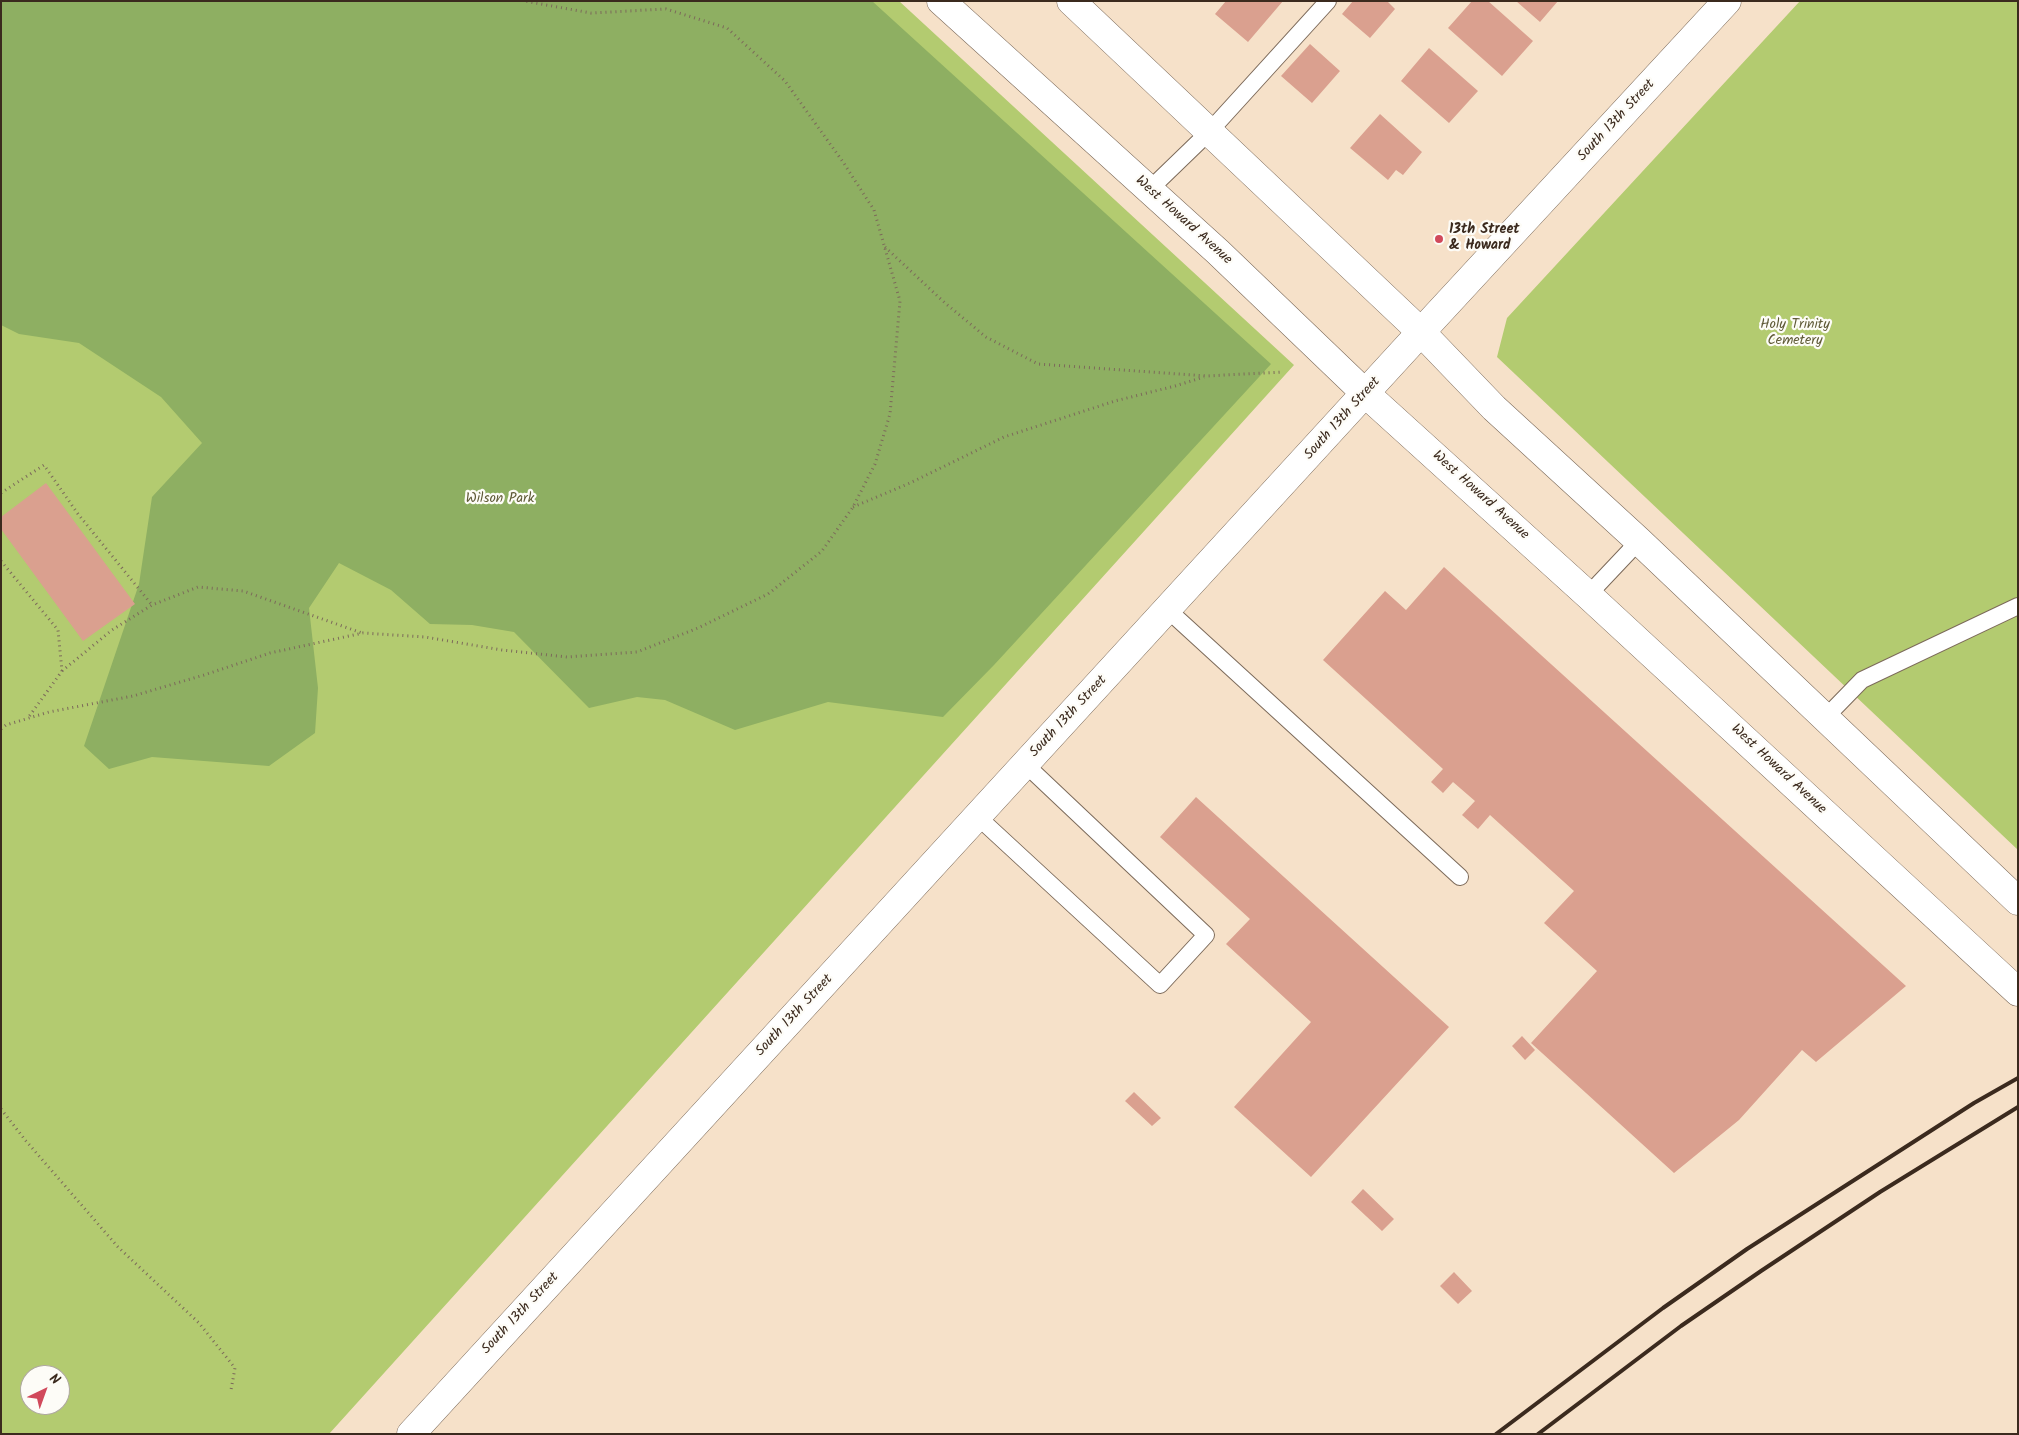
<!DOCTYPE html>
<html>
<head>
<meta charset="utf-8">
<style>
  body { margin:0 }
  #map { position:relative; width:2019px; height:1435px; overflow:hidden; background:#f6e1c9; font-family:Kalam,sans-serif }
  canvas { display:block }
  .frame { position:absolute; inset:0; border:2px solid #3b2a1e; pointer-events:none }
  .north { position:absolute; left:20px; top:1365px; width:50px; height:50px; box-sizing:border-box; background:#fdfcf7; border:1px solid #afa8a0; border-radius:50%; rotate:42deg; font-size:14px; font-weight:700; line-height:20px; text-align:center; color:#3b2a1e }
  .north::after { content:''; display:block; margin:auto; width:18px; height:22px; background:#d1495b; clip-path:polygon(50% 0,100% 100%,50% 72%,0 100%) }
</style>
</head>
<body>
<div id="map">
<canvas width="2019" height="1435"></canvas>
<div class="frame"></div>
<div class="north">N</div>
</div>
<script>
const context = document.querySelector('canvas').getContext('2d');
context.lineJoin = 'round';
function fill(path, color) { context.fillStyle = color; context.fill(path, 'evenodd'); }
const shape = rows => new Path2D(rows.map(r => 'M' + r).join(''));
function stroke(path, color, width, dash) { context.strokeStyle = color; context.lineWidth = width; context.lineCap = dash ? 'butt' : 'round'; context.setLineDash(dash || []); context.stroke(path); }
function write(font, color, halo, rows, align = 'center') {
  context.font = font + ' Kalam,sans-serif'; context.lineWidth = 4.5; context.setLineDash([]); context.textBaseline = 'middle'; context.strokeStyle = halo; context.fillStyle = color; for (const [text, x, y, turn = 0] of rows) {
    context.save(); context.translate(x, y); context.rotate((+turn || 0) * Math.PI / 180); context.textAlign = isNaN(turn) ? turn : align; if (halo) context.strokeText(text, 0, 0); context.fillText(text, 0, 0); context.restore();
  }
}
const green = shape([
  [1,1,899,1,1294,365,329,1434,1,1434],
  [30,1375,60,1375,60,1405,30,1405],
  [1800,1,2018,1,2018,850,1497,357,1507,318]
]);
const forest = shape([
  [1,1,872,1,1271,364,994,665,943,717,828,702,735,730,665,700,637,697,589,708,514,632,472,625,430,624,391,590,339,563,309,608,318,688,315,733,269,766,152,757,109,769,84,746,139,584,152,497,202,443,161,397,79,343,19,334,1,325]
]);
const building = shape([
  [1226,1,1283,1,1248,42,1215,14],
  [1353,1,1387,1,1395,9,1370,38,1342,14],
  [1472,1,1488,1,1533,41,1502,76,1448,28],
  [1516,1,1558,1,1540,22],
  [1310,44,1340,71,1312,103,1281,76],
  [1429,48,1478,91,1449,123,1401,81],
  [1380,114,1422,152,1403,175,1396,170,1388,180,1350,148],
  [46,483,135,604,83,641,1,529,1,517],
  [1444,567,1906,986,1816,1062,1802,1050,1739,1120,1674,1173,1531,1043,1597,971,1544,923,1574,891,1490,815,1478,829,1462,815,1475,801,1453,782,1443,793,1431,782,1443,769,1323,660,1385,591,1406,610],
  [1196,797,1449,1027,1311,1177,1234,1107,1311,1022,1226,944,1250,919,1160,837],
  [1522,1036,1535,1050,1525,1060,1512,1046],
  [1134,1092,1161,1118,1152,1126,1125,1101],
  [1363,1189,1394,1219,1382,1231,1351,1202],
  [1454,1272,1472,1291,1458,1304,1440,1286]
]);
const path = shape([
  [885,247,945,303,986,337,1038,364,1207,376,1282,372],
  [1,493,44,465,78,514,152,605],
  [853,507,910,483,1004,437,1115,401,1175,386,1204,377],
  [1,561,58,630,62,671,28,718],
  [62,671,112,630,152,605,198,587,243,591,362,633],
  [1,729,6,725,49,712,133,696,204,675,270,653,363,633,425,637,502,650,567,657,637,652,698,628,768,594,822,551,853,507,875,464,890,414,900,301,874,210,843,162,785,81,727,28,666,9,591,13,524,1],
  [1,1109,26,1141,118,1247,199,1323,235,1368,231,1390]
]);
const service = shape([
  [1149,190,1209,132,1328,1],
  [1588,595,1639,541],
  [1168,610,1460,877],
  [1825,718,1862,680,2018,606],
  [978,817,1160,985,1206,935,1025,764]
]);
const tertiary = shape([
  [411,1434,1421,332,1727,1]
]);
const secondary = shape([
  [941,1,1218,252,1366,394,1588,595,2018,992],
  [1071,1,1421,332,1494,408,1639,541,2018,901]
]);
const rail = shape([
  [1496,1434,1663,1308,1747,1249,1974,1103,2018,1078],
  [1538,1434,1681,1326,1761,1271,1880,1192,2018,1107]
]);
const markers = [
  [1439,239,5,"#d1495b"]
];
const streetNames = [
  ["South 13th Street",1617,121,-47],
  ["West Howard Avenue",1183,221,42],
  ["South 13th Street",1343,419,-48],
  ["West Howard Avenue",1480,496,42],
  ["South 13th Street",1069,717,-47],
  ["West Howard Avenue",1778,770,43],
  ["South 13th Street",795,1016,-47],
  ["South 13th Street",521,1314,-47]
];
const poiNames = [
  ["13th Street",1449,231],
  ["& Howard",1449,247]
];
const parkNames = [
  ["Holy Trinity",1795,326],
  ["Cemetery",1795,342],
  ["Wilson Park",500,500]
];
fill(green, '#b3cb70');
fill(forest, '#8eaf62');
fill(building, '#daa08f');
stroke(service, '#7c6a5a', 18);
stroke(tertiary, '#7c6a5a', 29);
stroke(secondary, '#7c6a5a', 29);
stroke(path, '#7c6a5a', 3, [1, 4]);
stroke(service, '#fff', 16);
stroke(tertiary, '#fff', 28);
stroke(secondary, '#fff', 28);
stroke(rail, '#3b2a1e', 4);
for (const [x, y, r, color] of markers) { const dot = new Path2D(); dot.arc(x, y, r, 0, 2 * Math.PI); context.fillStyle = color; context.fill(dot); stroke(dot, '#fdfcf7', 2); }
write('14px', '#3b2a1e', '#fdfcf7', streetNames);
write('bold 14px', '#3b2a1e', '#fdfcf7', poiNames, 'left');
write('14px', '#5f5a37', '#fdfcf7', parkNames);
</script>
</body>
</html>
